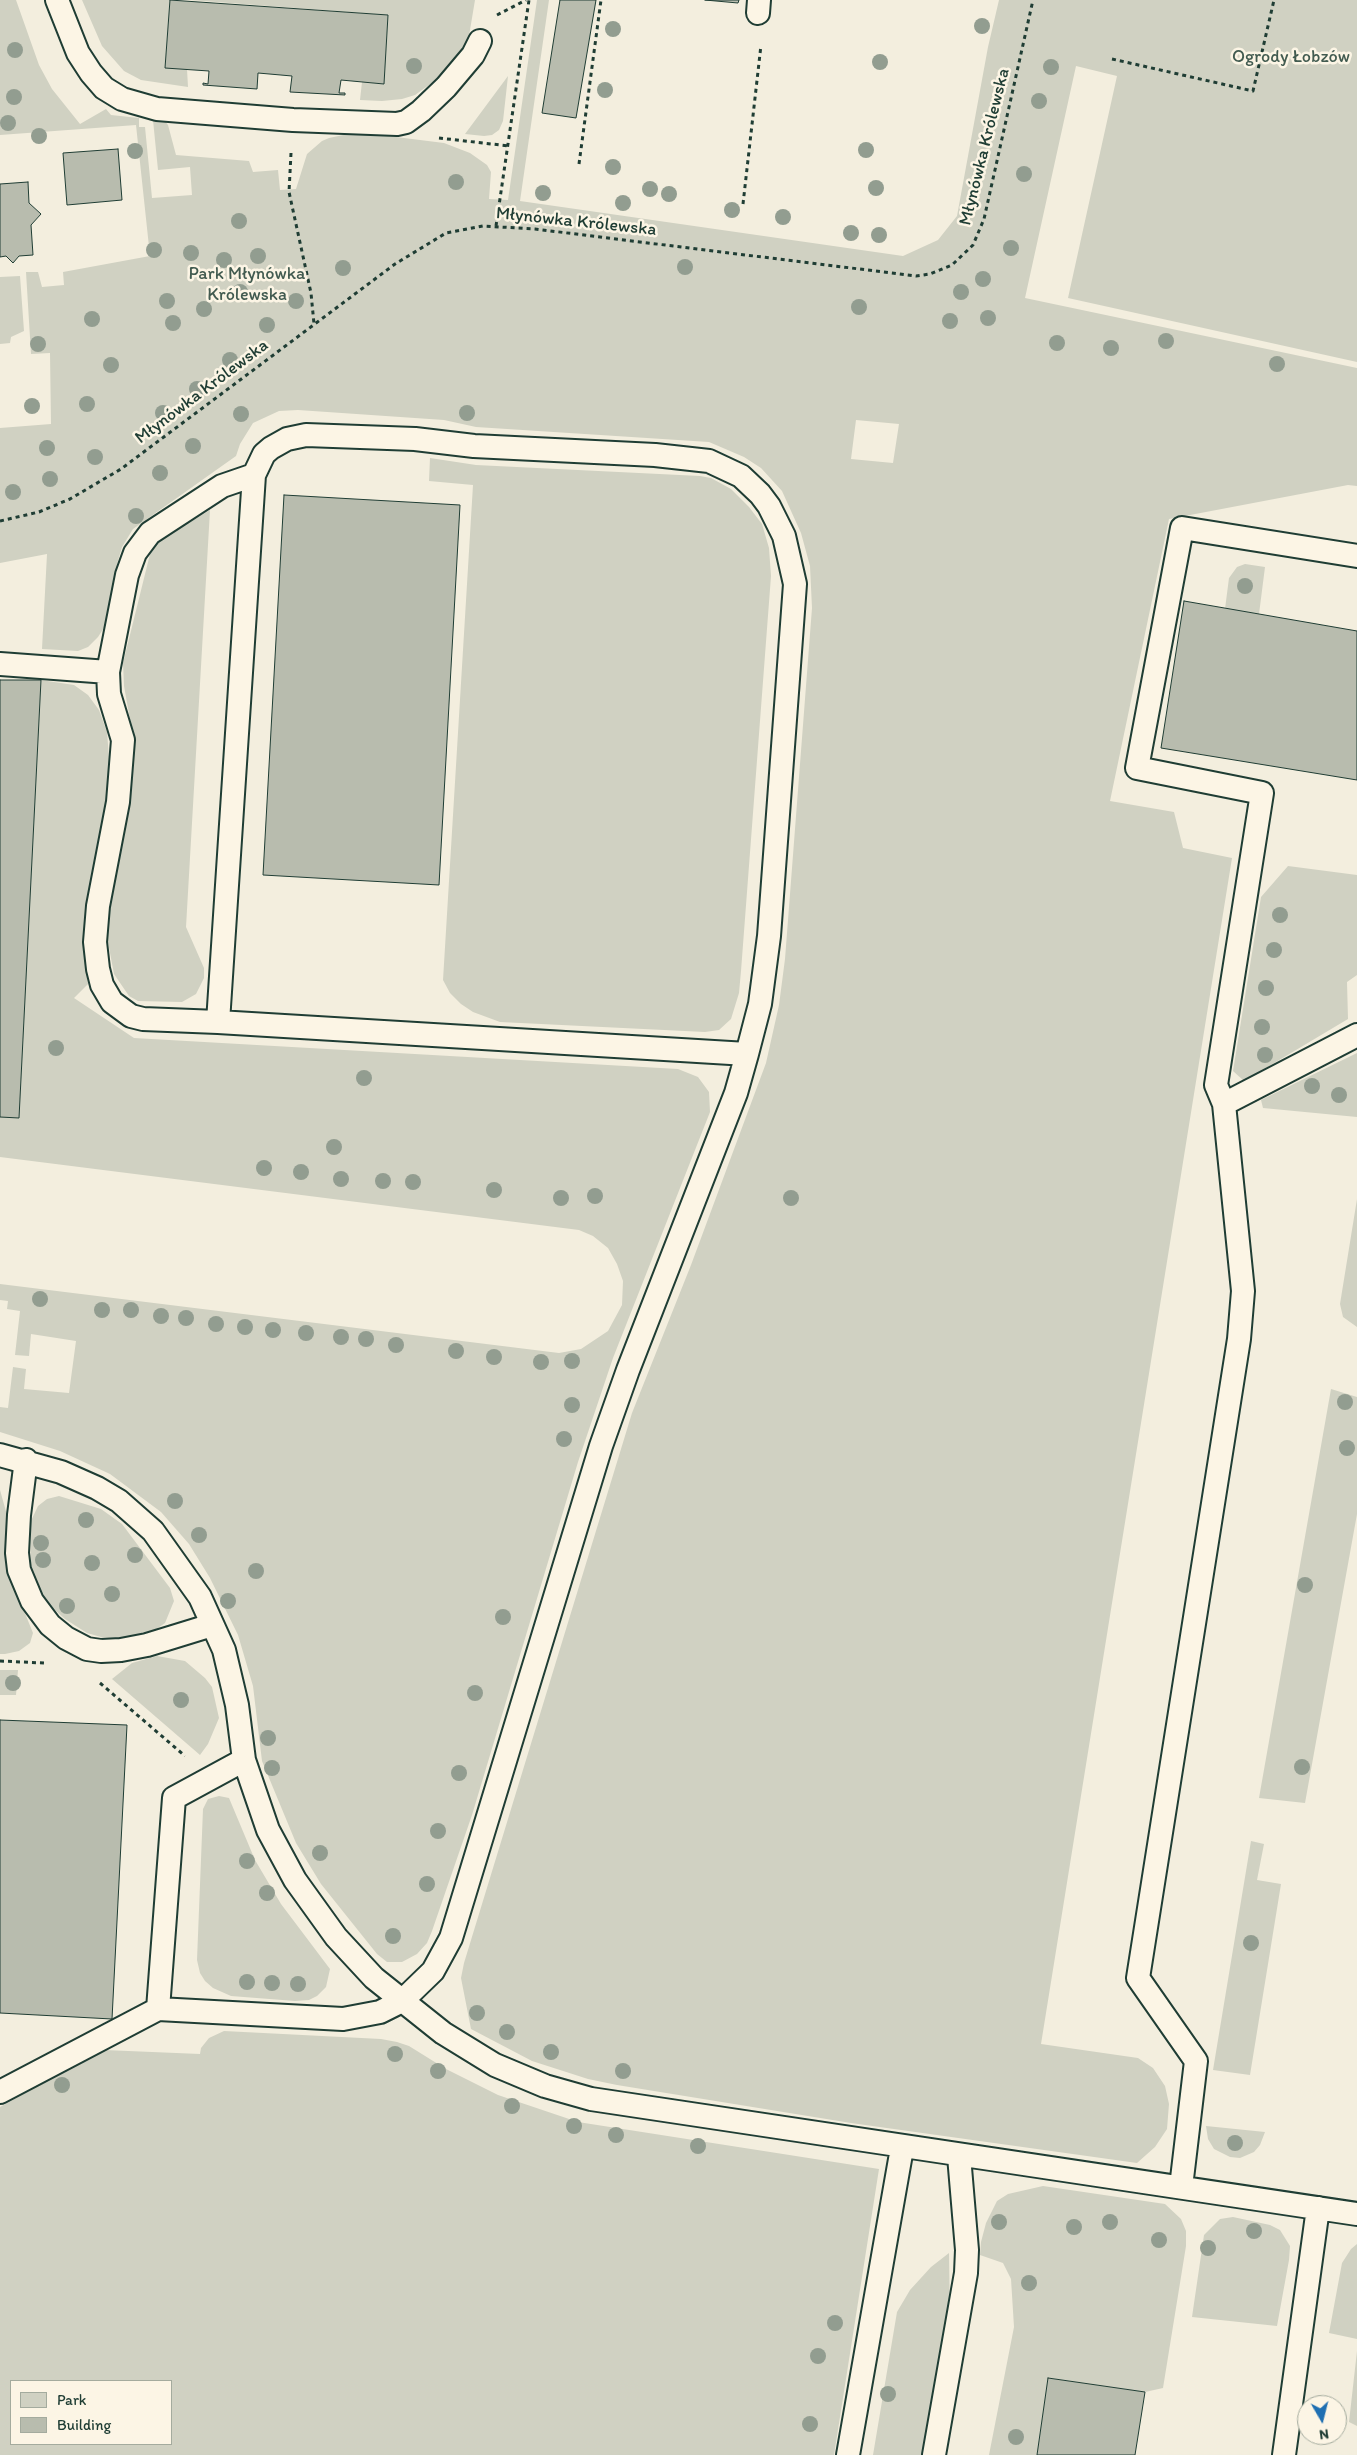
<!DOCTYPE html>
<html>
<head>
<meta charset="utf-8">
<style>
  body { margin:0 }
  #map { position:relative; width:1357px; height:2455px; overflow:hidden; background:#f3eede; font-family:Itim,sans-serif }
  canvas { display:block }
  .legend { position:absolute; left:10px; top:2380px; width:162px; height:65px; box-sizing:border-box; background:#fcf5e5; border:1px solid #a4ab9e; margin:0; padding:6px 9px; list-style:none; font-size:15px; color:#1f3d34 }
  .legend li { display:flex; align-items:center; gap:10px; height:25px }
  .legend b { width:25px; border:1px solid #a4ab9e }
  .north { position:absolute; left:1297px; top:2395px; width:50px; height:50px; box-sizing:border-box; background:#fcf5e5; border:1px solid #a4ab9e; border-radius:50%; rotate:172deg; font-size:14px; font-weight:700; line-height:20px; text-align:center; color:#1f3d34 }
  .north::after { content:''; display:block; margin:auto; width:18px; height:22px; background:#1f6fb2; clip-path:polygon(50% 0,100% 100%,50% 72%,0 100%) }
</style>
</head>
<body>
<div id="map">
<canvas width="1357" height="2455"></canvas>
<ul class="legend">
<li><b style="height:14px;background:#d0d1c2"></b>Park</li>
<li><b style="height:14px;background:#b8bcae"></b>Building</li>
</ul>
<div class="north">N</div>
</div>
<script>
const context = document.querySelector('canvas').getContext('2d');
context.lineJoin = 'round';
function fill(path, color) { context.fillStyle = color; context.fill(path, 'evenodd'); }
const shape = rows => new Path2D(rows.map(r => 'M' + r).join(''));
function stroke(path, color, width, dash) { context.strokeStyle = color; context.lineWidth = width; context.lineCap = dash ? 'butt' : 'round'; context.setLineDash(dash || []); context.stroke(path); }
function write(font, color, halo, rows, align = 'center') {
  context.font = font + ' Itim,sans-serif'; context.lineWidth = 5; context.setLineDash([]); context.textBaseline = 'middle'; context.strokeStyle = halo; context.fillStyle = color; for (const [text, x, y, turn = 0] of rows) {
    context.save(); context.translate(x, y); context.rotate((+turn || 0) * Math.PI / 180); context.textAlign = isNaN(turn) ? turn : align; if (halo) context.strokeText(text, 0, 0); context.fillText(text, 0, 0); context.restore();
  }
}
const green = shape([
  [0,0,16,0,39,65,52,89,80,124,106,109,111,115,139,118,139,127,145,127,152,198,192,195,190,167,158,170,153,120,165,121,168,125,176,155,249,161,253,172,278,170,280,190,296,189,307,154,322,141,329,138,348,134,380,135,444,143,470,153,487,165,491,172,489,199,508,200,537,0,549,0,520,201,903,256,938,240,957,216,988,47,999,0,1357,0,1357,362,1068,298,1117,76,1076,66,1025,298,1357,368,1357,486,1348,485,1169,519,1110,801,1174,812,1183,848,1232,858,1041,2044,1138,2058,1153,2068,1165,2086,1169,2104,1167,2129,1155,2147,1137,2163,851,2123,617,2085,588,2079,532,2061,471,2029,461,1978,464,1963,632,1413,691,1265,766,1063,779,1005,785,959,812,608,810,566,801,533,782,491,761,468,744,457,709,442,476,427,444,420,298,410,279,411,253,423,240,444,236,456,133,529,122,547,117,564,109,620,98,637,88,647,78,651,42,649,47,554,0,563,0,428,51,424,50,353,31,354,26,272,38,272,42,287,64,285,63,272,150,256,136,125,0,135],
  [856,420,899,424,893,463,851,459],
  [82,0,170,0,165,67,187,69,188,87,141,80,124,71,102,46],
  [190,0,475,0,469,36,462,50,440,77,415,95,402,99,382,101,360,100,362,82,384,84,388,15],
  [508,76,503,121,499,130,492,135,484,136,465,134],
  [20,276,24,331,11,337,10,343,0,344,0,277],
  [430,458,476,465,700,476,711,478,731,489,749,507,762,524,769,548,771,576,741,971,739,993,731,1019,719,1030,705,1032,500,1022,473,1012,461,1004,450,993,443,980,473,485,429,481],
  [210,510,186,927,204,968,204,978,196,994,182,1002,138,1001,129,996,114,974,107,937,107,918,133,762,133,736,124,686,123,663,150,554,156,543],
  [1245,564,1265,567,1259,614,1225,609,1229,578,1237,567],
  [41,680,74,685,88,695,99,710,107,732,111,782,85,947,88,984,74,998,134,1038,678,1069,698,1077,709,1092,710,1112,613,1358,578,1462,472,1815,432,1931,427,1943,417,1954,402,1962,387,1962,377,1954,321,1884,296,1843,262,1761,253,1686,238,1635,210,1578,189,1544,161,1512,110,1474,60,1451,0,1432,0,1407,8,1408,13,1367,26,1369,24,1389,69,1393,76,1341,31,1334,29,1356,15,1355,20,1311,7,1309,8,1301,0,1300,0,1284,559,1353,581,1349,608,1331,622,1305,623,1281,617,1264,608,1248,593,1236,579,1230,0,1157,0,1117,19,1117],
  [1288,866,1357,875,1357,975,1347,982,1348,1019,1244,1081,1233,1071,1261,897],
  [1357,1053,1357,1117,1263,1108,1261,1100],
  [1357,1199,1357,1327,1343,1317,1340,1304],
  [1331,1389,1357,1397,1357,1514,1305,1803,1259,1798],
  [0,1490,7,1515,7,1569,33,1633,30,1643,19,1651,5,1654,0,1654],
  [59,1496,101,1509,122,1524,170,1588,174,1601,165,1623,155,1630,134,1636,117,1639,101,1637,87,1633,65,1619,47,1603,40,1594,31,1570,30,1523,38,1506,47,1499],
  [157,1656,185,1661,205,1678,212,1687,219,1718,208,1744,200,1755,112,1679,132,1663],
  [0,1670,18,1670,16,1695,0,1695],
  [219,1796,229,1798,255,1860,281,1904,330,1969,326,1987,317,1996,309,2000,295,2001,231,1996,213,1988,205,1981,200,1973,197,1960,203,1809,208,1799],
  [1251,1841,1264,1844,1257,1880,1281,1884,1250,2075,1213,2070],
  [224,2031,381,2039,397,2042,409,2046,446,2069,498,2095,578,2122,879,2169,834,2455,0,2455,0,2107,104,2050,200,2054,201,2048,209,2038],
  [11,2381,171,2381,171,2444,11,2444],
  [1206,2126,1265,2132,1260,2145,1254,2152,1240,2158,1230,2157,1214,2149,1208,2139],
  [1043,2186,1165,2204,1181,2219,1186,2231,1186,2246,1163,2388,1145,2392,1049,2378,1037,2455,989,2455,1014,2327,1011,2279,1003,2263,980,2255,981,2242,986,2223,997,2201,1008,2194],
  [1233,2217,1270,2225,1280,2230,1290,2246,1289,2260,1277,2326,1192,2317,1204,2235,1220,2219],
  [1357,2244,1357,2339,1329,2333,1342,2263,1351,2249],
  [949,2253,950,2319,923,2455,873,2455,897,2312,910,2290,931,2267],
  [1357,2351,1357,2426,1349,2422]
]);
const building = shape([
  [170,0,388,15,384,84,341,80,339,93,345,93,345,95,290,92,292,76,258,73,257,89,203,85,203,83,208,84,209,71,165,68,170,0],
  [560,0,596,0,576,118,542,113,560,0],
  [705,0,739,0,738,3,705,0],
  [118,149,122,200,67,205,63,153,118,149],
  [28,182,29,203,41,214,31,225,33,255,19,256,13,263,6,256,0,257,0,184,28,182],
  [284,495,460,505,439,885,263,875,284,495],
  [1184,601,1357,631,1357,780,1161,748,1184,601],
  [0,680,41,680,19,1118,0,1117,0,680],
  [0,1720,127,1725,112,2019,0,2013,0,1720],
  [1048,2378,1145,2392,1135,2455,1037,2455,1048,2378]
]);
const path = shape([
  [497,15,526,0],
  [1112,59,1253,91,1274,0],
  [439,138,509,146],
  [291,153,289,192,311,293,314,324],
  [579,164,601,0],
  [743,204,761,45],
  [496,226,529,0],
  [0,521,39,512,70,499,121,469,395,264,446,233,483,226,535,229,916,276,930,274,952,265,973,245,984,219,1033,0],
  [0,1661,44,1663],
  [100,1683,185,1756]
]);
const lane = shape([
  [57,0,78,53,91,73,104,88,122,99,157,109,293,120,397,124,406,122,421,111,446,87,473,55,480,41],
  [758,13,759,0],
  [0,664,108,672,109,694,123,740,118,802,98,906,95,942,98,969,102,985,112,1002,131,1016,143,1019,218,1022],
  [108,672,127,575,135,553,150,533,222,486,254,475],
  [1224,1104,1357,1035],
  [0,1455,61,1472,97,1488,119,1501,153,1531,200,1597,224,1650,237,1705,244,1760,268,1830,295,1880,336,1937,374,1978,443,2033,495,2065,545,2086,591,2099,1357,2214],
  [26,1460,19,1515,17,1553,19,1570,32,1601,50,1625,66,1638,87,1649,101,1651,121,1650,147,1645,212,1625],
  [244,1760,174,1798,158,2009,343,2019,380,2012,402,2001,433,1971,451,1938,601,1446,628,1370,736,1093,747,1054,760,1004,769,936,795,584,784,536,769,506,760,494,741,476,709,461,655,455,474,446,415,439,306,435,287,439,271,448,264,454,254,475,218,1022,747,1054],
  [0,2092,158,2009],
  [1181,2187,1196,2061,1138,1978,1239,1339,1243,1291,1224,1104,1216,1085,1262,793,1137,768,1182,528,1357,556],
  [848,2455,902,2148],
  [934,2455,966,2273,967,2250,959,2156],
  [1284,2455,1318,2208]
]);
const trees = [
  [982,26],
  [613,29],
  [15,50],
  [880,62],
  [414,66],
  [1051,67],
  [605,90],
  [14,97],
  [1039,101],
  [8,123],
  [39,136],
  [866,150],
  [135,151],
  [613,167],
  [1024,174],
  [456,182],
  [876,188],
  [650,189],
  [543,193],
  [669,194],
  [623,203],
  [732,210],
  [783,217],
  [239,221],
  [851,233],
  [879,235],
  [1011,248],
  [154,250],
  [191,253],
  [258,256],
  [224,260],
  [685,267],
  [343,268],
  [983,279],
  [240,292],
  [961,292],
  [167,301],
  [296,301],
  [859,307],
  [204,309],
  [988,318],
  [92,319],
  [950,321],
  [173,323],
  [267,325],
  [1166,341],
  [1057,343],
  [38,344],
  [1111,348],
  [230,360],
  [1277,364],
  [111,365],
  [197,389],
  [87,404],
  [32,406],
  [163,413],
  [467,413],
  [241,414],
  [193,446],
  [47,448],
  [95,457],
  [160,473],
  [50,479],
  [13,492],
  [136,516],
  [1245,586],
  [1280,915],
  [1274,950],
  [1266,988],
  [1262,1027],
  [56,1048],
  [1265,1055],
  [364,1078],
  [1312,1086],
  [1339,1095],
  [334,1147],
  [264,1168],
  [301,1172],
  [341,1179],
  [383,1181],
  [413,1182],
  [494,1190],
  [595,1196],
  [561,1198],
  [791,1198],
  [40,1299],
  [102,1310],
  [131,1310],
  [161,1316],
  [186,1318],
  [216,1324],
  [245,1327],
  [273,1330],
  [306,1333],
  [341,1337],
  [366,1339],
  [396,1345],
  [456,1351],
  [494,1357],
  [572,1361],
  [541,1362],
  [1345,1402],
  [572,1405],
  [564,1439],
  [1347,1448],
  [175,1501],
  [86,1520],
  [199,1535],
  [41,1543],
  [135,1555],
  [43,1560],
  [92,1563],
  [256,1571],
  [1305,1585],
  [112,1594],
  [228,1601],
  [67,1606],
  [503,1617],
  [13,1683],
  [475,1693],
  [181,1700],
  [268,1738],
  [1302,1767],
  [272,1768],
  [459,1773],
  [438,1831],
  [320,1853],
  [247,1861],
  [427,1884],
  [267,1893],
  [393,1936],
  [1251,1943],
  [247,1982],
  [272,1983],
  [298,1984],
  [477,2013],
  [507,2032],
  [551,2052],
  [395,2054],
  [438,2071],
  [623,2071],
  [62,2085],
  [512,2106],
  [574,2126],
  [616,2135],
  [1235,2143],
  [698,2146],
  [999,2222],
  [1110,2222],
  [1074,2227],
  [1254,2231],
  [1159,2240],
  [1208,2248],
  [1029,2283],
  [835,2323],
  [818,2356],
  [888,2394],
  [810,2424],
  [1016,2437]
];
const parkNames = [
  ["Ogrody Łobzów",1291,57],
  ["Park Młynówka",247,274],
  ["Królewska",247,295]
];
const streetNames = [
  ["Młynówka Królewska",985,147,-76],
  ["Młynówka Królewska",576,222,6],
  ["Młynówka Królewska",202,392,-37]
];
fill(green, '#d0d1c2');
fill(building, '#b8bcae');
stroke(building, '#1f3d34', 1);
stroke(lane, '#1f3d34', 26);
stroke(path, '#1f3d34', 3, [4, 4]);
stroke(lane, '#fcf5e5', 22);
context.fillStyle = '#929d90';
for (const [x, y] of trees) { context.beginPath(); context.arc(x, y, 8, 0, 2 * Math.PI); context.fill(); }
write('18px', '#425b50', '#fcf5e5', parkNames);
write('18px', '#1f3d34', '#fcf5e5', streetNames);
</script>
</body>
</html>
